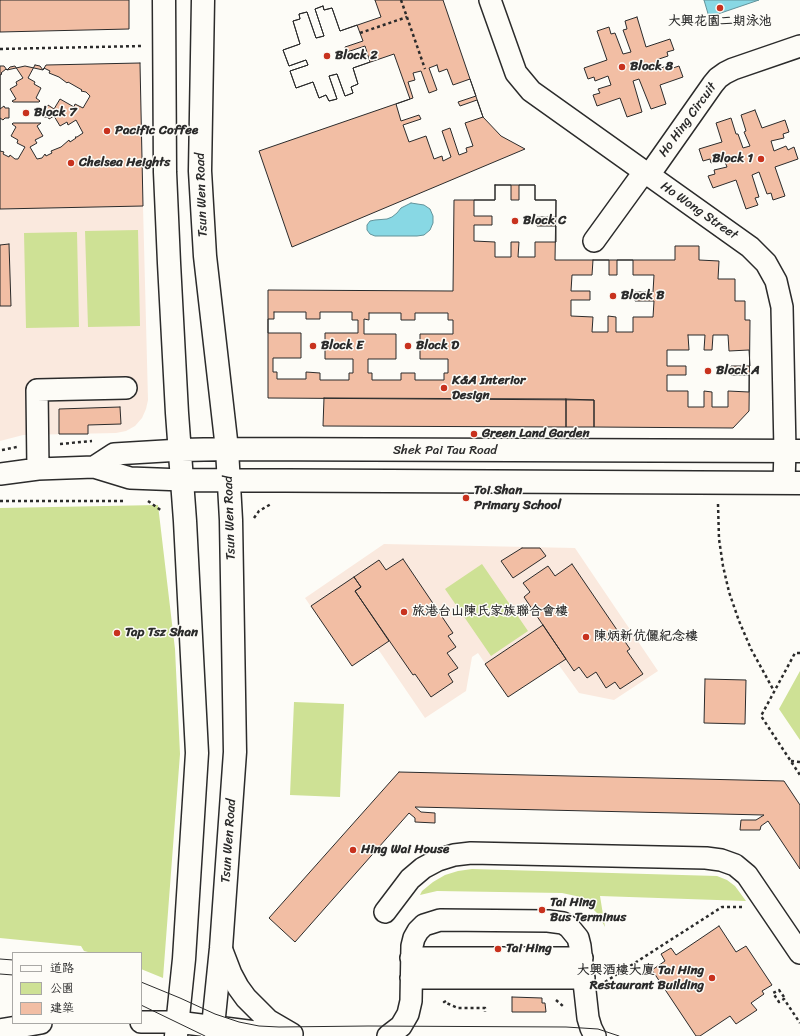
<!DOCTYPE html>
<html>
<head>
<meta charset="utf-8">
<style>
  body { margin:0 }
  #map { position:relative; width:800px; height:1036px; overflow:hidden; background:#fdfcf7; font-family:Sriracha,"LXGW WenKai TC",sans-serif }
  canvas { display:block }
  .legend { position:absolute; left:12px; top:952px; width:130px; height:72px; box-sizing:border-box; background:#fdfcf7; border:1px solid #a9a8a5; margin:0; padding:5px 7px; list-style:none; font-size:12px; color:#2b2b2b }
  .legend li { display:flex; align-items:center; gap:8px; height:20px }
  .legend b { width:20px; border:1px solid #a9a8a5 }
</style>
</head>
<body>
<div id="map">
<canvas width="800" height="1036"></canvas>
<ul class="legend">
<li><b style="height:5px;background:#fdfcf7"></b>道路</li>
<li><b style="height:11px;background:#cee195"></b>公園</li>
<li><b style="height:11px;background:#f2bea4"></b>建築</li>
</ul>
</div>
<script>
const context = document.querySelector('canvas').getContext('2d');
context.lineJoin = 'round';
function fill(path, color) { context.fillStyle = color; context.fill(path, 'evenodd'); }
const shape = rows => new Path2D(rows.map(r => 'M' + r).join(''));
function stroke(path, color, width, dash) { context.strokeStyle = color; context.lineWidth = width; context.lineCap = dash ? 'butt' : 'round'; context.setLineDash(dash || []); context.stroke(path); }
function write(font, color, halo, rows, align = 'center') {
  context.font = font + ' Sriracha,"LXGW WenKai TC",sans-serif'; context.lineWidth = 3; context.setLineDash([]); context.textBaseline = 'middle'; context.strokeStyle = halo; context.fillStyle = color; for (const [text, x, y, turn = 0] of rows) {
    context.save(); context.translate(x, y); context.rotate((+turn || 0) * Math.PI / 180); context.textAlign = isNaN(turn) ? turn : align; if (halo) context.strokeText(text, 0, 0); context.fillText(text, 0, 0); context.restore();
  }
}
const built = shape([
  [143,206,148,400,146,409,142,418,135,426,126,431,116,433,23,435,0,441,0,209],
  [384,544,575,548,658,671,614,700,579,693,558,664,508,697,478,653,472,657,466,691,425,718,378,649,352,666,305,598]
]);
const green = shape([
  [138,230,140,326,88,327,85,231],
  [77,232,79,327,26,328,24,233],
  [158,505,175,649,180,754,163,978,141,969,141,953,92,953,84,951,81,946,0,938,0,508],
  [482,564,528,631,491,656,445,589],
  [800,671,800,740,779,709],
  [294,702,344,704,340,797,290,795],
  [472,869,717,876,727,880,735,886,746,901,600,896,605,927,598,914,588,904,576,896,562,893,437,891,420,895,422,891,433,882,445,875,458,871]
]);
const water = shape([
  [704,0,759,0,709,17,704,0],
  [411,203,424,205,430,209,433,216,433,223,430,230,424,235,417,236,375,236,370,234,367,230,367,225,370,221,375,220,387,219,392,217,397,213,401,208,411,203]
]);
const building = shape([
  [0,0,129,0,129,29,0,32,0,0],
  [375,0,443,0,483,117,501,136,525,149,292,247,259,151,410,99,394,54,353,68,358,84,351,87,353,93,345,96,337,74,329,76,337,99,329,101,326,95,319,98,313,82,296,88,290,71,308,65,306,60,289,66,283,50,300,44,293,21,300,19,299,14,307,12,316,38,324,36,315,9,323,6,324,10,332,8,340,31,381,17,375,0],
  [323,6,324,10,332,8,340,31,357,25,363,41,345,47,347,52,365,46,370,62,353,68,358,84,351,87,353,93,345,96,337,74,329,76,337,99,329,101,326,95,319,98,313,82,296,88,290,71,308,65,306,60,289,66,283,50,300,44,293,21,300,19,299,14,307,12,316,38,324,36,315,9,323,6],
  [637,17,646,47,670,39,674,50,667,52,668,56,656,60,659,69,671,64,673,68,679,66,683,77,660,85,666,104,651,109,639,79,633,81,642,112,627,117,620,98,597,106,593,95,600,93,598,89,611,85,608,76,595,81,594,77,588,79,584,68,607,60,597,31,609,27,611,34,615,33,623,54,631,52,623,30,627,29,625,21,637,17],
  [140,63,143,206,0,209,0,66,4,66,7,70,25,66,43,70,46,65,140,63],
  [35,65,40,66,43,70,44,68,50,71,49,73,59,77,67,83,68,82,82,90,81,91,86,92,90,96,83,108,75,104,74,107,60,99,54,109,48,105,47,107,44,107,44,117,48,117,49,119,54,116,60,126,67,122,68,125,76,120,83,133,77,137,75,137,76,138,70,142,69,140,61,147,51,151,52,153,46,156,45,154,42,158,37,159,30,147,37,143,35,140,43,136,37,126,41,123,13,123,12,124,16,127,11,136,18,140,17,143,25,147,18,159,15,159,10,155,9,157,3,154,4,152,0,151,0,118,3,120,5,118,9,118,9,108,5,108,4,106,0,109,0,75,2,74,1,73,6,69,7,70,10,67,15,66,23,78,16,82,17,85,10,89,16,99,12,101,13,102,39,102,40,101,36,98,41,88,34,84,35,82,28,78,35,65],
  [437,65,439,72,447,69,453,85,470,79,476,96,458,102,460,106,477,100,483,117,465,123,473,146,466,148,467,152,459,155,450,128,442,131,451,157,443,161,442,156,434,159,426,136,409,142,403,125,421,119,419,115,401,121,396,104,413,98,408,82,415,80,413,73,421,71,429,93,437,90,429,68,437,65],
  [755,110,762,128,785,120,789,132,783,134,784,138,771,141,774,151,786,146,788,150,794,147,798,159,775,167,785,196,773,200,771,193,767,194,759,172,752,175,759,197,755,198,758,205,746,209,736,180,713,188,708,176,715,174,714,170,727,167,723,157,711,163,710,159,703,161,699,149,722,142,716,123,731,118,736,134,738,134,743,148,750,146,744,132,746,131,741,115,755,110],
  [495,185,511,185,511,200,519,200,519,185,535,185,535,200,556,200,556,217,537,217,537,226,556,226,556,242,535,242,535,257,518,257,519,242,511,242,511,257,495,257,495,242,474,241,474,225,492,225,492,216,474,216,474,200,495,200,495,185],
  [495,185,535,185,535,200,556,200,555,260,675,260,675,246,699,246,699,260,719,261,718,279,735,279,735,301,745,301,745,320,750,320,749,411,733,428,594,427,594,400,268,398,268,290,453,291,454,200,495,200,495,185],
  [9,244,11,306,0,306,0,245,9,244],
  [593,260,609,260,609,275,617,275,617,260,633,260,633,275,654,275,653,292,635,292,635,301,654,301,653,317,633,317,633,332,616,332,616,317,608,316,608,332,592,332,593,317,571,316,571,300,590,300,590,291,571,291,572,275,592,275,593,260],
  [274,312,306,312,306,319,320,319,320,312,352,312,352,320,358,320,358,333,325,333,325,359,353,359,353,373,349,373,349,380,320,380,320,373,306,372,306,379,277,379,277,372,273,372,273,358,301,358,301,333,268,333,268,319,274,319,274,312],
  [369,313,401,313,401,320,415,320,415,313,448,313,448,320,453,320,453,334,420,334,420,359,448,359,448,373,444,373,444,380,415,380,415,373,401,373,401,380,372,380,372,373,368,373,368,359,396,359,396,334,364,334,364,319,369,320,369,313],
  [688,335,705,335,704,350,712,350,713,335,728,335,729,351,749,350,750,366,731,366,731,375,749,375,749,392,728,391,728,407,712,407,712,392,704,391,704,407,688,407,688,391,667,391,667,375,686,375,686,366,667,366,667,350,689,350,688,335],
  [324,398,566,399,566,427,323,426,324,398],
  [566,399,594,400,594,427,566,427,566,399],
  [120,407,121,424,88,425,88,434,59,434,59,409,120,407],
  [522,548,540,548,546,556,513,578,501,561,522,548],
  [403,559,453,633,448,636,456,647,447,653,458,668,448,674,453,682,431,697,415,674,413,675,355,591,361,587,354,577,379,560,386,570,403,559],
  [572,564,630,649,627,651,643,674,620,689,615,682,606,688,596,672,587,678,579,667,574,671,524,597,530,592,523,583,548,566,555,576,572,564],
  [354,577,361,587,355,591,389,641,352,666,311,606,354,577],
  [543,625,566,659,508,697,485,664,543,625],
  [705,679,746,680,745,724,704,723,705,679],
  [399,772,784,781,800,805,800,869,768,821,761,826,760,830,740,830,741,820,756,820,764,815,415,807,421,812,435,813,435,823,415,822,415,818,409,813,295,942,269,918,399,772],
  [719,926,736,952,746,946,772,985,762,991,764,994,751,1003,757,1010,736,1024,730,1016,700,1036,696,1036,652,970,665,961,661,954,671,948,676,955,719,926],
  [512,997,542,998,542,1003,545,1003,546,1012,512,1012,512,997]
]);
const path = shape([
  [401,0,425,69],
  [360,33,407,17],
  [0,49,142,46],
  [60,444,92,441],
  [2,450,17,447],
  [0,501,126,501],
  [148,501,162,511],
  [718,504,719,539,723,566,729,592,739,621,751,649,774,691],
  [254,518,259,511,271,504],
  [800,653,795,653,761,716,800,775],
  [791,761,800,762],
  [605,982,722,907,742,907],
  [784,997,779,990,773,993,779,1002,784,999,800,1023],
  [556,1000,564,1007],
  [446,1001,444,1002,458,1008,485,1008,485,1012]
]);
const minor = shape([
  [490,0,516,73,531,91,750,247,766,263,776,281,782,307,785,451,784,482],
  [649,175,713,84,718,78,725,73,733,69,800,46],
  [594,241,644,172],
  [94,467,114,454,181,450],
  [38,469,37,390,126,388],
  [0,474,38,469,94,467,130,478,183,480],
  [385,912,410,879,423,868,438,860,454,855,471,853,706,858,721,860,735,865,747,875,800,953],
  [221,948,231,974,238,987,246,998,268,1020,292,1034],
  [411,958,582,958],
  [411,978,584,978],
  [141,1022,177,1022,287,1036],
  [0,1030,41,1023],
  [388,1036,401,1026,408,1014,411,1001,412,946,414,938,418,931,424,925,440,920,548,921,563,923,569,927,578,938,580,946,588,1018,591,1028,595,1036]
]);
const major = shape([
  [164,0,165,172,169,263,177,413,185,521,197,753,184,959,176,1036],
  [203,0,200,171,205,256,227,449,231,520,235,752,221,948,212,1036],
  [181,450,227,449,800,451],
  [183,480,800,483]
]);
const tram = shape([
  [0,959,13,960],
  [0,974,13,975],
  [141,982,180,998,215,1014,239,1022,259,1026,279,1027,368,1026,566,1027,598,1029,619,1036],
  [141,1005,205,1036]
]);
const markers = [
  [720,8,4,"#c8321e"],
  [327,56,4,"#c8321e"],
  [622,67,4,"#c8321e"],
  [26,113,4,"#c8321e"],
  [107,131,4,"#c8321e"],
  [761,159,4,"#c8321e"],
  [71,163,4,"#c8321e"],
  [515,221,4,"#c8321e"],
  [613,296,4,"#c8321e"],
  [313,346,4,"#c8321e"],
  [408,346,4,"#c8321e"],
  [708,371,4,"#c8321e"],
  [444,388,4,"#c8321e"],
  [474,434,4,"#c8321e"],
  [466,498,4,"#c8321e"],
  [404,612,4,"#c8321e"],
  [117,633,4,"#c8321e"],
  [586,637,4,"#c8321e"],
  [353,850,4,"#c8321e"],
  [542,910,4,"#c8321e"],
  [498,949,4,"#c8321e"],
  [712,978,4,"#c8321e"]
];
const poiNames = [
  ["大興花園二期泳池",720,22,"center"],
  ["Block 2",335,56],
  ["Block 8",630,67],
  ["Block 7",34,113],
  ["Pacific Coffee",115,131],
  ["Block 1",753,159,"right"],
  ["Chelsea Heights",79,163],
  ["Block C",523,221],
  ["Block B",621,296],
  ["Block E",321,346],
  ["Block D",416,346],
  ["Block A",716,371],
  ["K&A Interior",452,381],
  ["Design",452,396],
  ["Green Land Garden",482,434],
  ["Toi Shan",474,491],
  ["Primary School",474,506],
  ["旅港台山陳氏家族聯合會樓",412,612],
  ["Tap Tsz Shan",125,633],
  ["陳炳新伉儷紀念樓",594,637],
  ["Hing Wai House",361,850],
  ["Tai Hing",550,903],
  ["Bus Terminus",550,918],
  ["Tai Hing",506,949],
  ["大興酒樓大廈 Tai Hing",704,971,"right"],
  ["Restaurant Building",704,986,"right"]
];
const streetNames = [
  ["Ho Hing Circuit",688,120,-54],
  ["Tsun Wen Road",202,195,-92],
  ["Ho Wong Street",699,211,35],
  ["Shek Pai Tau Road",445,451],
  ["Tsun Wen Road",230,518,-92],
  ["Tsun Wen Road",229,841,-86]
];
fill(built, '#fae9de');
fill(green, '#cee195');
fill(water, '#88d8e4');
stroke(water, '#63939a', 1);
fill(building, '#f2bea4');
stroke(building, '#2b2b2b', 1);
stroke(minor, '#2b2b2b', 24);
stroke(major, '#2b2b2b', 25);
stroke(path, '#2b2b2b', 2.5, [3, 3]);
stroke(minor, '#fdfcf7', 21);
stroke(major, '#fdfcf7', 22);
stroke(tram, '#2b2b2b', 1);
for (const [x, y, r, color] of markers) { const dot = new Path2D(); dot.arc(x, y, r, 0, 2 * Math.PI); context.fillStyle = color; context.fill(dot); stroke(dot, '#fdfcf7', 1.5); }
write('bold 13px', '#2b2b2b', '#fdfcf7', poiNames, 'left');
write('13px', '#2b2b2b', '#fdfcf7', streetNames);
</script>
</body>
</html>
